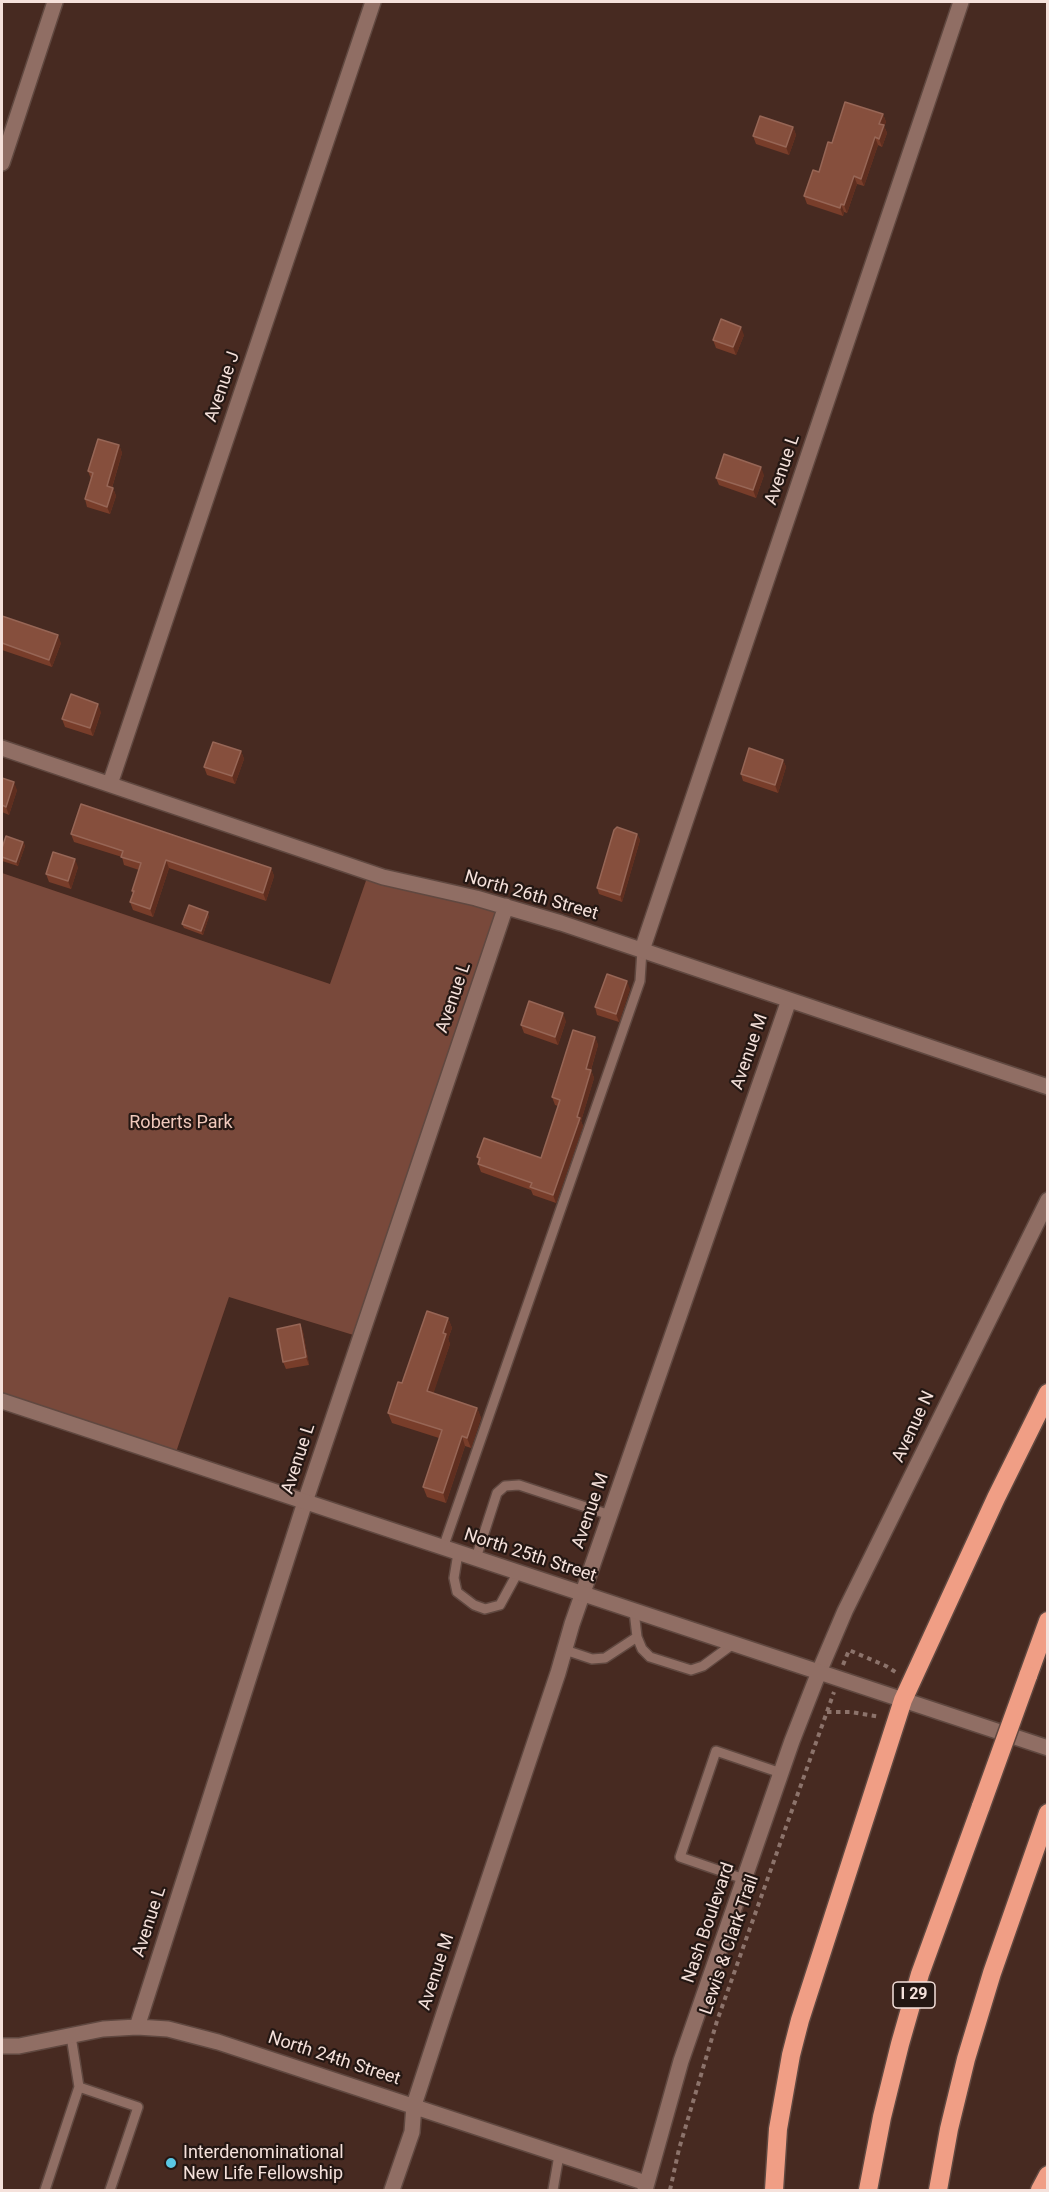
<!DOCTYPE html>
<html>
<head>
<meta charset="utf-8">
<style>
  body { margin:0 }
  #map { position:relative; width:1049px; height:2192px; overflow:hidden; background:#472a21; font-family:Roboto,sans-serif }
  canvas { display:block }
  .frame { position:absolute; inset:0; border:3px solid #f5e1db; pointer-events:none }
</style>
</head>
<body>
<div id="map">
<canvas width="1049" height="2192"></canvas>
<div class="frame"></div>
</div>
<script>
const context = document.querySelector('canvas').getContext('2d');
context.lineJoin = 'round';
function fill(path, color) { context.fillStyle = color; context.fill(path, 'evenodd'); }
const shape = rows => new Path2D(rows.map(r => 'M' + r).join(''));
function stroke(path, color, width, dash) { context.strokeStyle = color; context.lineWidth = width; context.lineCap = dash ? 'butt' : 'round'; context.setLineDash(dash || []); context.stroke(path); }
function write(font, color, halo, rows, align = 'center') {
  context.font = font + ' Roboto,sans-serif'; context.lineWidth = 4.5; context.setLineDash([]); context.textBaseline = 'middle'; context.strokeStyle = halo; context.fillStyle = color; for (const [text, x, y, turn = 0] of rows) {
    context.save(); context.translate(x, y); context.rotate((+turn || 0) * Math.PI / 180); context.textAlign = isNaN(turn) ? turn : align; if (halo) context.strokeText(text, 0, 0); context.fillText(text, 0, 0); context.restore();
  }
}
const green = shape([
  [369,872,506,906,360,1337,229,1297,174,1458,2,1401,2,873,330,984]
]);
const path = shape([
  [843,1665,849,1650,886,1666,897,1673],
  [827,1712,851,1712,880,1717],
  [670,2190,679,2149,717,2021,834,1692]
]);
const lane = shape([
  [443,1548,640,981,642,950],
  [458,1553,454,1578,457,1592,474,1605,485,1609,500,1605,518,1572],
  [476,1558,497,1493,505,1486,519,1485,610,1515],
  [634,1611,637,1637,642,1649,650,1657,691,1670,703,1666,733,1644],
  [565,1650,592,1659,605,1658,637,1637],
  [744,1879,680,1857,716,1751,781,1773],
  [79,2087,138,2107,110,2190],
  [45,2190,79,2087,71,2036],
  [553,2190,559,2155]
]);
const street = shape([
  [2,163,55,2],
  [2,748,383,877,476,898,561,923,1048,1087],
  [110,784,373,2],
  [642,950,961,2],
  [819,1672,845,1611,1048,1200],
  [137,2027,305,1502,506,906],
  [2,2046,19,2046,103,2029,137,2027,168,2029,218,2042,646,2183],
  [392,2190,412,2132,414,2105,444,2013,558,1673,572,1624,789,1000]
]);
const secondary = shape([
  [2,1401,1048,1748],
  [645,2190,681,2061,792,1741,819,1672]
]);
const highway = shape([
  [1028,1676,1048,1621],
  [774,2190,778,2129,791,2055,800,2020,903,1700,996,1498,1048,1393],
  [868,2190,882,2117,900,2044,920,1974,981,1806],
  [938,2190,949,2129,966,2059,992,1973,1048,1813],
  [1040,2190,1048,2175]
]);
const highwayBridge = shape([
  [981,1806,1028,1676]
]);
const wall = shape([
  [883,114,886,122,884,126,887,133,882,147,878,145,864,186,857,184,847,213,844,212,843,216,807,204,804,196,819,172,832,143],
  [793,127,796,135,789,155,756,144,753,136],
  [744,335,736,355,716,348,713,340],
  [119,445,122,453,112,488,113,488,116,496,110,514,87,507,85,499,91,479,88,471],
  [764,475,756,498,719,485,716,478],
  [2,616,61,643,52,667,2,650],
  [101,712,93,736,65,727,62,719],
  [241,751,244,759,235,784,207,775,204,767],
  [783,760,786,767,778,793,743,781,741,774],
  [2,778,17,790,9,815,2,812],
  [71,834,271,868,274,876,266,901,169,868,153,917,133,910,130,902,133,894,132,891,139,870,124,865,122,857,74,842],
  [637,834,640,840,622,902,599,894,597,888],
  [23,842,25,846,18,866,2,861,2,848],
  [78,867,71,889,49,882,46,874],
  [209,916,203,935,184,928,182,924],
  [630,989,619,1022,597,1015,595,1007],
  [566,1021,558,1045,524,1033,521,1025],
  [595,1037,598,1045,591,1070,594,1078,581,1121,583,1126,556,1203,533,1195,531,1190,481,1172,478,1164,479,1161,477,1157,541,1158,558,1106,555,1105,552,1097],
  [448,1318,452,1328,448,1339,450,1344,433,1393,477,1408,481,1418,471,1448,465,1446,446,1503,427,1497,423,1487,439,1438,392,1423,388,1413],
  [300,1324,303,1332,309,1365,286,1369,283,1362]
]);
const shadedWall = shape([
  [883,114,886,122,884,126,887,133,882,147,879,139,879,124],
  [793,127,796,135,789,155,786,147],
  [875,137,878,145,864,186,861,179],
  [854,176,857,184,847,213,844,205],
  [841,204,844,212,843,216,840,208],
  [741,327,744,335,736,355,733,347],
  [119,445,122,453,110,494,107,486],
  [761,467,764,475,756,498,753,490],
  [113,488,116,496,110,514,107,507],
  [58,635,61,643,52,667,49,660],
  [98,704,101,712,93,736,90,728],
  [241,751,244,759,235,784,232,776],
  [783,760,786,767,778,793,775,785],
  [14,782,17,790,9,815,6,807],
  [637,834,640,840,622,902,620,895],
  [23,842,25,846,18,866,16,862],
  [75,859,78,867,71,889,68,881],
  [166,860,169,868,153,917,150,909],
  [271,868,274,876,266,901,263,893],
  [208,912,209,916,203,935,201,931],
  [627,981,630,989,619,1022,616,1014],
  [563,1013,566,1021,558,1045,555,1037],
  [595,1037,598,1045,589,1076,586,1069],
  [591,1070,594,1078,581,1121,583,1126,556,1203,553,1195],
  [448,1318,452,1328,448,1339,450,1344,431,1401,427,1391,443,1333],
  [300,1324,303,1332,309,1365,306,1357],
  [477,1408,481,1418,471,1448,467,1438],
  [462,1436,465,1446,446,1503,443,1493]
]);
const building = shape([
  [845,102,883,114,879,124,884,125,879,139,875,137,861,179,854,176,844,205,841,204,840,208,804,196,813,170,819,172,828,142,832,143,845,102],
  [760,116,793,127,786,147,753,136,760,116],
  [721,319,741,327,733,347,713,340,721,319],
  [98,439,119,445,107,486,113,488,107,507,85,499,93,473,88,471,98,439],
  [724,454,761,467,753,490,716,478,724,454],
  [2,616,58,635,49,660,2,643,2,616],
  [71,694,98,704,90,728,62,719,71,694],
  [213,742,241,751,232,776,204,767,213,742],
  [749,748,783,760,775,785,741,774,749,748],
  [2,778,14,782,6,807,2,805,2,778],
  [81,804,271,868,263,893,166,860,150,909,130,902,134,891,132,891,141,863,121,857,123,851,71,834,81,804],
  [617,827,637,834,620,895,597,888,614,830,617,827],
  [6,836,23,842,16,862,2,857,2,848,6,836],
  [53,852,75,859,68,881,46,874,53,852],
  [189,905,208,912,201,931,182,924,189,905],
  [607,974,627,981,616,1014,595,1007,607,974],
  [529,1001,563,1013,555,1037,521,1025,529,1001],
  [573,1030,595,1037,586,1069,591,1070,577,1117,580,1118,553,1195,530,1187,532,1183,478,1164,480,1158,477,1157,484,1138,541,1158,560,1100,552,1097,573,1030],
  [427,1311,448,1318,443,1333,446,1334,427,1391,477,1408,467,1438,462,1436,443,1493,423,1487,442,1430,388,1413,398,1382,402,1383,427,1311],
  [300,1324,306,1357,283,1362,277,1329,300,1324]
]);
const markers = [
  [171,2163,6,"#5ac8e5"]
];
const shields = [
  [914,1995,42]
];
const shieldNames = [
  ["I 29",914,1995]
];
const streetNames = [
  ["Avenue J",223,387,-71],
  ["Avenue L",783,470,-71],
  ["North 26th Street",531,896,16],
  ["Avenue L",454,998,-71],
  ["Avenue M",750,1052,-71],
  ["Avenue N",914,1427,-65],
  ["Avenue L",299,1459,-72],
  ["Avenue M",591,1511,-71],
  ["North 25th Street",530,1556,18],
  ["Avenue L",150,1922,-72],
  ["Nash Boulevard",709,1923,-71],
  ["Lewis & Clark Trail",730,1945,-71],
  ["Avenue M",437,1972,-72],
  ["North 24th Street",334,2059,18]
];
const parkNames = [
  ["Roberts Park",181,1123]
];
const poiNames = [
  ["Interdenominational",183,2153],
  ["New Life Fellowship",183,2174]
];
fill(green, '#79493b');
stroke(lane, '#604840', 12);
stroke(street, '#604840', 18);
stroke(secondary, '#604840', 18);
stroke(highway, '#604840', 21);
stroke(path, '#8c736b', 4, [4.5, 4.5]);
stroke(lane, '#906e64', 9);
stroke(street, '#906e64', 15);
stroke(secondary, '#906e64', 15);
stroke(highway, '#f09e85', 18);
stroke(highwayBridge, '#604840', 21, []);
stroke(highwayBridge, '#f09e85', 18);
fill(wall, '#783d2a');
fill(shadedWall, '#5f2e1f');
fill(building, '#864f3d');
stroke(building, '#976656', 1.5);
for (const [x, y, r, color] of markers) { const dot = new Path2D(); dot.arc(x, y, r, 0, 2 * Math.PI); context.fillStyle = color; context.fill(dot); stroke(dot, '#241713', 2); }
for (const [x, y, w] of shields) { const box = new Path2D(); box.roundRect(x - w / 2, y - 13, w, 26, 4.5); context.fillStyle = '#241713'; context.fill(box); stroke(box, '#f5e1db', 1.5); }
write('bold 16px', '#f5e1db', null, shieldNames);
write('18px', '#f5e1db', '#241713', streetNames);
write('18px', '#f1c9bc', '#241713', parkNames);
write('18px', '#f5e1db', '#241713', poiNames, 'left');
</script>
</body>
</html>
